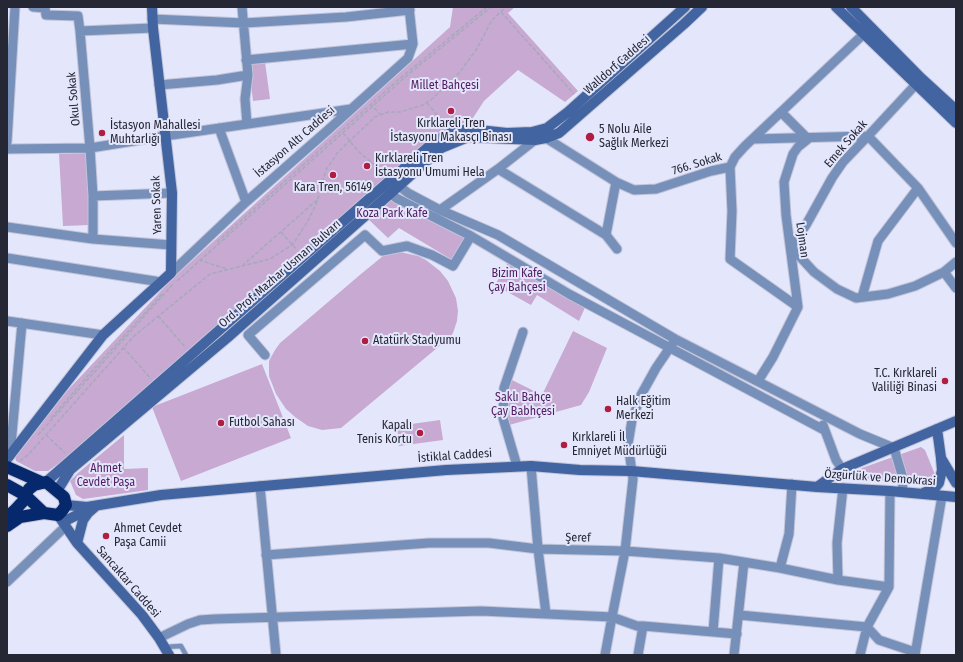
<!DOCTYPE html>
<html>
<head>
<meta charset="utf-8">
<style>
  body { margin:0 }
  #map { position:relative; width:963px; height:662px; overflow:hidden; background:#e4e7fc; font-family:"Fira Sans Condensed",sans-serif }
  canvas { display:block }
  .frame { position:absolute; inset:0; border:8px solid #252734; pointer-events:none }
</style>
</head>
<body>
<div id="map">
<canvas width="963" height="662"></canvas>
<div class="frame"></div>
</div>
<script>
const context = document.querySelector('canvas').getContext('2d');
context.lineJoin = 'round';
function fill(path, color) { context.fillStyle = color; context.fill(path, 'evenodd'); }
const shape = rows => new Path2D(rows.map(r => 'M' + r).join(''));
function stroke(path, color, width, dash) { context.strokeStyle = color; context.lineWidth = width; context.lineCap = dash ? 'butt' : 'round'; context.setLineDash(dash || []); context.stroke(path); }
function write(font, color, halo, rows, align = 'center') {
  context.font = font + ' "Fira Sans Condensed",sans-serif'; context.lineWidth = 4; context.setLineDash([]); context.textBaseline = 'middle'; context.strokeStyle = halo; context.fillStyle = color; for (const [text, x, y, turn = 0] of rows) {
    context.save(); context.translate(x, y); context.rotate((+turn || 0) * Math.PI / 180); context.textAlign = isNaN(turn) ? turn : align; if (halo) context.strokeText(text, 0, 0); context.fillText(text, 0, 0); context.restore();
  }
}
const green = shape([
  [453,7,515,7,508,13,578,91,565,102,518,70,484,101,471,121,453,126,430,139,65,459,48,471,35,471,16,461,15,457,19,451,66,392,173,278,450,27],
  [265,62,270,99,253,101,249,64],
  [86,153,90,225,63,226,59,154],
  [391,193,471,236,454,261,399,228,388,238,365,216],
  [400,252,418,256,426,260,440,271,448,281,456,298,458,311,457,321,453,333,449,338,341,428,322,430,308,426,295,417,286,409,276,394,269,376,269,361,275,350,280,343,361,274,383,256,393,253],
  [510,259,587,303,579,321,537,295,531,305,495,285],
  [573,331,607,348,589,392,581,405,509,425,506,411,506,393,510,379,542,395],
  [262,364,291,438,181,481,152,407],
  [440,420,443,440,399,446,397,426],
  [124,435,124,469,148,468,148,490,83,499,76,495,70,481,78,473],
  [921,447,925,450,936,477,934,482,929,484,864,479,860,477,859,472,862,468]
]);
const path = shape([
  [501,12,574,94],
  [427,103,445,124],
  [370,104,380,114],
  [343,133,359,152,384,173],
  [281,232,297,250],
  [217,242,398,80,487,7],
  [199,260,227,269],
  [242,266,317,200],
  [177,281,404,78,491,7],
  [158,316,186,348],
  [123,347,151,379],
  [51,418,93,370,163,293],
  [38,435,174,283],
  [46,435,65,453],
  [20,461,29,454,134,336,210,274,270,259,293,244,308,221,317,202,326,170,338,152,375,117,388,112,400,112,423,105,432,99,459,73,476,50,492,20,506,7]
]);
const lane = shape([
  [165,647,181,646,186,655]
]);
const street = shape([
  [33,7,45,8,46,15,78,16,80,31],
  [242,7,248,75,245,99,247,124],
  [152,19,244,23,346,17,410,10],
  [246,60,413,44],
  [159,85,217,80,248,75],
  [219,128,246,202],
  [546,138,616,182,634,190,656,189,711,171,730,167,735,157,745,146,869,29],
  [754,139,868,136,918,188,956,243],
  [7,142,15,7],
  [7,149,90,148,165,136,351,109],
  [730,167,732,211,730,259,798,307],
  [498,169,606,235],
  [394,182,408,193,440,210,498,235,675,339,860,434,894,448,902,475,903,492],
  [616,182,606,235,617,249],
  [386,189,396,198,471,236,569,294,824,430],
  [93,196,172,193],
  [440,210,498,169,535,140],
  [7,227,93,239,171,245],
  [93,239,93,196,90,148,80,31,153,28],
  [791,247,806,225,832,178,843,162,868,136,920,80],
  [791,247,814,272,837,289,856,298,888,294,915,286,944,272,956,262],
  [7,258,161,282],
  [944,272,956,288],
  [171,273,246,202,328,130,408,58,413,44,409,7],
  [862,297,878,241,918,188],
  [7,321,103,335],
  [265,355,248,335,365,235,382,251,407,246,432,255,453,266,471,236],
  [758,381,773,357,798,307,786,215,784,182,793,154,798,147,808,139,781,112],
  [823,425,836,460,842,469],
  [10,456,22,323],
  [517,466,503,418,504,388,523,332],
  [531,466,538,549,546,614],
  [260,486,276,655],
  [266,555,429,543,489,543,538,549,625,551,719,558,780,568,838,580,889,587],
  [780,568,789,534,792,484],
  [838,580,837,543,843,488],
  [7,582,66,526],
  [739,615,867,627,879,640,915,652],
  [643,626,737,634],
  [713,632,719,558],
  [159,638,188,624,200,620,215,619,481,611,612,617,637,626,643,626,638,655],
  [605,655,612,617,625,551,633,479,628,444,632,420,641,395,656,368,673,343],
  [734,655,744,562],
  [860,655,867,627,889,587,890,491],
  [915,655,942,496]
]);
const secondary = shape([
  [836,7,956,123],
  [851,7,921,78,956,110],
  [937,429,941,458,956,483],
  [7,459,103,335,171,273,172,193,153,28,152,7],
  [46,482,435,141,451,133,469,129,507,133,532,132,547,128,568,112,685,7],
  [817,487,842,469,956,421],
  [57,491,70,470,227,338,391,193,441,148,468,137,535,140,546,138,559,133,684,24,702,7],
  [923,493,935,488,939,483,942,470,941,459],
  [66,505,87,507,161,495,446,470,531,466,580,470,631,471,817,487,890,491,956,497],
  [58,515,77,543,142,615,159,638,169,655],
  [63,522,91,508],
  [77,543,83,520,88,513,96,506]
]);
const highway = shape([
  [7,467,43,483],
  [7,485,25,495,44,513],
  [7,517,15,510,27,497],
  [7,526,20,517,44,513,58,515,62,511,66,505,64,497,46,482,34,485,29,489,25,495]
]);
const markers = [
  [451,111,4,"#b01c42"],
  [102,133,4,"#b01c42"],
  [590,137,5,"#b01c42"],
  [367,166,4,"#b01c42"],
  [333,175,4,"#b01c42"],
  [365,341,4,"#b01c42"],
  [945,381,4,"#b01c42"],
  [608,409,4,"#b01c42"],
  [221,423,4,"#b01c42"],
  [420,433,4,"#b01c42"],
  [564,445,4,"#b01c42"],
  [106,536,4,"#b01c42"]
];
const streetNames = [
  ["Walldorf Caddesi",617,65,-41],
  ["Okul Sokak",74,99,-95],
  ["İstasyon Altı Caddesi",295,142,-41],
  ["Emek Sokak",846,144,-49],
  ["766. Sokak",697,164,-17],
  ["Yaren Sokak",157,205,-92],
  ["Lojman",802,240,82],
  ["Ord. Prof. Mazhar Usman Bulvarı",280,274,-41],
  ["İstiklal Caddesi",455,456,-4],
  ["Özgürlük ve Demokrasi",880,478,4],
  ["Şeref",578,538,1],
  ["Sancaktar Caddesi",128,582,49]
];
const parkNames = [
  ["Millet Bahçesi",445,86],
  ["Koza Park Kafe",392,214],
  ["Bizim Kafe",517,274],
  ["Çay Bahçesi",517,288],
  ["Saklı Bahçe",523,398],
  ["Çay Babhçesi",523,412],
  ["Ahmet",106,469],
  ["Cevdet Paşa",106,483]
];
const poiNames = [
  ["Kırklareli Tren",451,124,"center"],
  ["İstasyonu Makasçı Binası",451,138,"center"],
  ["İstasyon Mahallesi",110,126],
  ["Muhtarlığı",110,140],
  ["5 Nolu Aile",599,130],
  ["Sağlık Merkezi",599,144],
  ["Kırklareli Tren",375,159],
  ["İstasyonu Umumi Hela",375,173],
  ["Kara Tren, 56149",333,188,"center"],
  ["Atatürk Stadyumu",373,341],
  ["T.C. Kırklareli",937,374,"right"],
  ["Valiliği Binasi",937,388,"right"],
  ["Halk Eğitim",616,402],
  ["Merkezi",616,416],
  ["Futbol Sahası",229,423],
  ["Kapalı",412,426,"right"],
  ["Tenis Kortu",412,440,"right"],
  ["Kırklareli İl",572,438],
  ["Emniyet Müdürlüğü",572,452],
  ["Ahmet Cevdet",114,529],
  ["Paşa Camii",114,543]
];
fill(green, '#c7a9d1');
stroke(lane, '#c2c4d8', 6);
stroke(street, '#c2c4d8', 11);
stroke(secondary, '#c2c4d8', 12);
stroke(highway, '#c2c4d8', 14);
stroke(path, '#a6a9bb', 1.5, [4, 2]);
stroke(lane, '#7790ba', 4.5);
stroke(street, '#7790ba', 9);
stroke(secondary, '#4264a1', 10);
stroke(highway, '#05296c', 12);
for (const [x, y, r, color] of markers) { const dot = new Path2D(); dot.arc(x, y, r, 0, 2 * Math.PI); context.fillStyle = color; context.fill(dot); stroke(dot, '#e4e7fc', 1.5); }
write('12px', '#252734', '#e4e7fc', streetNames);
write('12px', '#511b61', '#e4e7fc', parkNames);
write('12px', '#252734', '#e4e7fc', poiNames, 'left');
</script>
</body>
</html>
